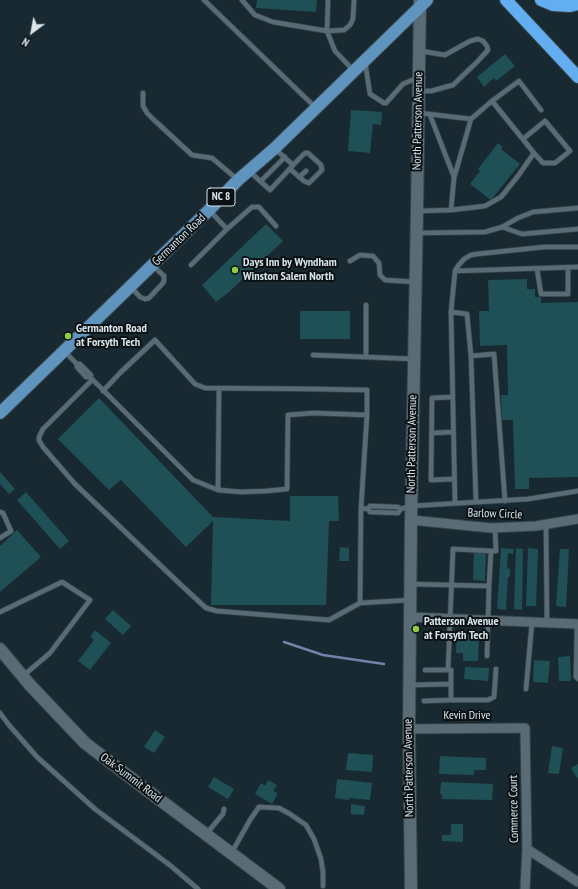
<!DOCTYPE html>
<html>
<head>
<meta charset="utf-8">
<style>
  body { margin:0 }
  #map { position:relative; width:578px; height:889px; overflow:hidden; background:#182931; font-family:"PT Sans Narrow",sans-serif }
  canvas { display:block }
  .north { position:absolute; left:12px; top:12px; width:40px; height:40px; -webkit-text-stroke:3px #091114; paint-order:stroke; rotate:212deg; font-size:11px; font-weight:700; line-height:16px; text-align:center; color:#dae5ea }
  .north::after { content:''; display:block; margin:auto; width:14px; height:18px; background:#dae5ea; clip-path:polygon(50% 0,100% 100%,50% 72%,0 100%) }
</style>
</head>
<body>
<div id="map">
<canvas width="578" height="889"></canvas>
<div class="north">N</div>
</div>
<script>
const context = document.querySelector('canvas').getContext('2d');
context.lineJoin = 'round';
const shape = rows => new Path2D(rows.map(r => 'M' + r).join(''));
function stroke(path, color, width, dash) { context.strokeStyle = color; context.lineWidth = width; context.lineCap = dash ? 'butt' : 'round'; context.setLineDash(dash || []); context.stroke(path); }
function fill(path, color) { context.fillStyle = color; context.fill(path, 'evenodd'); }
function write(font, color, halo, rows, align = 'center') {
  context.font = font + ' "PT Sans Narrow",sans-serif'; context.lineWidth = 4; context.setLineDash([]); context.textBaseline = 'middle'; context.strokeStyle = halo; context.fillStyle = color; for (const [text, x, y, turn = 0] of rows) {
    context.save(); context.translate(x, y); context.rotate((+turn || 0) * Math.PI / 180); context.textAlign = isNaN(turn) ? turn : align; if (halo) context.strokeText(text, 0, 0); context.fillText(text, 0, 0); context.restore();
  }
}
const stream = shape([
  [284,642,323,655,384,664]
]);
const building = shape([
  [257,0,317,0,316,12,256,8],
  [505,54,515,66,496,81,494,78,484,87,477,77],
  [351,110,382,112,381,125,373,124,370,153,348,151],
  [498,143,503,147,501,149,520,164,491,200,470,184,480,171,478,169],
  [266,224,283,241,228,293,216,302,202,285],
  [527,279,527,289,535,289,535,297,541,297,541,303,578,302,578,477,529,478,529,489,515,489,513,420,502,420,501,395,508,395,507,345,480,346,479,311,489,311,488,280],
  [300,311,350,311,350,339,300,339],
  [99,398,213,517,290,521,290,496,338,496,339,521,329,521,326,605,211,605,213,521,186,547,121,480,109,490,58,439],
  [0,472,15,489,9,494,0,484],
  [26,492,69,541,60,549,17,500],
  [17,530,41,557,0,592,0,546],
  [340,547,349,548,349,561,339,561],
  [501,548,514,549,513,554,508,553,507,568,510,569,510,577,508,577,506,610,497,609],
  [516,548,523,549,522,610,514,609],
  [528,548,538,549,536,606,526,606],
  [560,549,569,549,566,607,556,606],
  [474,551,486,551,485,581,473,580],
  [113,610,131,626,123,635,105,619],
  [95,630,111,643,90,670,78,661,94,640,90,637],
  [457,633,479,634,478,661,463,661,463,653,456,653],
  [570,656,571,681,559,681,558,657],
  [534,660,550,661,548,683,533,682],
  [465,667,489,668,488,681,464,679],
  [155,730,165,737,154,753,144,747],
  [552,746,563,748,559,774,548,773],
  [348,753,373,755,372,772,346,770],
  [440,756,486,758,486,770,474,770,474,775,439,774],
  [578,764,578,777,577,778,571,768],
  [214,777,234,789,228,799,208,787],
  [337,779,372,783,370,800,349,798,349,800,335,798],
  [268,780,277,785,273,791,278,793,272,804,255,794,261,783,265,786],
  [441,782,493,784,492,800,442,799,442,794,440,794],
  [351,804,365,806,364,815,351,814],
  [451,824,463,824,463,842,442,841,442,835,451,835]
]);
const lane = shape([
  [204,0,315,107],
  [242,0,255,15,273,22,327,31,344,30,350,25,353,19,354,0],
  [328,0,327,31,335,51,354,71],
  [365,62,370,94,384,103,386,103,403,84,417,78],
  [420,91,431,91,453,85,477,62,488,50,487,46,483,41,478,39,470,41,445,55,421,51],
  [143,93,143,106,147,113,153,119,192,155,212,158,237,179],
  [430,115,454,177],
  [471,119,492,101,519,81,541,110],
  [523,139,545,121,570,151,555,163,543,163,534,153],
  [275,149,293,165],
  [249,171,270,190,297,161,305,153,308,153,321,165,322,170,309,183,304,181,290,169],
  [299,177,306,171],
  [261,181,285,157],
  [451,210,485,206,501,197,518,176,534,153,492,101],
  [418,211,451,210,454,178,471,119,420,113],
  [502,227,522,234,578,229],
  [227,229,252,207,259,207,276,226],
  [418,233,485,232,502,227,518,218,533,212,578,208],
  [350,261,360,255,373,256,379,263,380,275,385,280,415,282],
  [191,265,227,229,209,210],
  [537,269,541,294,568,294,568,268],
  [455,271,578,267],
  [131,287,140,297,145,299,149,298,163,283,164,280,164,276,152,265],
  [366,305,366,357,414,359],
  [451,312,467,314,471,356],
  [64,351,77,364,80,364,91,375,90,377,86,377,77,367,77,364],
  [313,355,366,357],
  [90,377,193,480,218,490,241,492,266,491,287,489,288,415,313,413,367,415],
  [92,380,43,429,39,437,39,440,43,447,75,484,180,584,206,608,217,611,329,620,360,603],
  [103,391,120,373,155,340,195,384,205,388,313,389,367,390,367,415,361,508,368,509],
  [452,397,432,398,431,480,454,479],
  [432,433,453,432],
  [218,490,219,388],
  [476,502,471,356,494,354,505,501],
  [455,503,451,312,455,271,458,266,464,259,471,255,477,254,544,247,578,247],
  [361,508,360,603,410,600],
  [401,509,398,507,370,506,368,509,370,512,398,513,401,509,411,506,528,499,578,491],
  [0,512,3,513,11,531,0,538],
  [546,525,547,623],
  [491,551,496,551,495,528],
  [411,584,489,586,487,656],
  [0,612,62,582,90,600,50,653,24,675],
  [577,624,576,677,578,679],
  [448,670,453,549,491,551,489,586],
  [411,685,451,684,451,670,425,670],
  [526,689,532,622],
  [451,700,488,700,494,697,496,669],
  [424,701,451,700,451,684],
  [0,713,9,725,37,757,95,809,171,866,198,889],
  [207,833,223,814,224,809],
  [232,852,250,820,259,807,279,808,290,814,306,825,314,839,321,859,323,872,323,886]
]);
const street = shape([
  [411,520,491,528,536,526,578,519],
  [410,617,578,624],
  [409,729,525,728,527,849,525,889],
  [527,849,578,882]
]);
const secondary = shape([
  [0,649,30,685,85,743,144,788,279,889],
  [411,889,409,729,411,520,417,211,420,0]
]);
const primary = shape([
  [0,413,209,210,238,180,275,148,427,0]
]);
const highway = shape([
  [506,0,578,77],
  [541,0,553,5,570,6,578,4]
]);
const markers = [
  [235,270,4,"#91cd40"],
  [68,336,4,"#91cd40"],
  [416,629,4,"#91cd40"]
];
const shields = [
  [221,197,28]
];
const shieldNames = [
  ["NC 8",221,197]
];
const streetNames = [
  ["North Patterson Avenue",418,121,-89],
  ["Germanton Road",179,240,-44],
  ["North Patterson Avenue",412,444,-89],
  ["Barlow Circle",495,514,2],
  ["Kevin Drive",467,716],
  ["North Patterson Avenue",409,768,-91],
  ["Oak Summit Road",131,778,37],
  ["Commerce Court",514,809,-91]
];
const poiNames = [
  ["Days Inn by Wyndham",243,263],
  ["Winston Salem North",243,277],
  ["Germanton Road",76,329],
  ["at Forsyth Tech",76,343],
  ["Patterson Avenue",424,622],
  ["at Forsyth Tech",424,636]
];
stroke(stream, '#7284aa', 2.5);
fill(building, '#1f5056');
stroke(lane, '#37454b', 6);
stroke(street, '#37454b', 11);
stroke(secondary, '#37454b', 14);
stroke(primary, '#37454b', 14);
stroke(highway, '#37454b', 14);
stroke(lane, '#596c75', 4.5);
stroke(street, '#596c75', 9);
stroke(secondary, '#596c75', 12);
stroke(primary, '#5f94bf', 12);
stroke(highway, '#63aef0', 12);
for (const [x, y, r, color] of markers) { const dot = new Path2D(); dot.arc(x, y, r, 0, 2 * Math.PI); context.fillStyle = color; context.fill(dot); stroke(dot, '#091114', 1.5); }
for (const [x, y, w] of shields) { const box = new Path2D(); box.roundRect(x - w / 2, y - 9, w, 18, 3); context.fillStyle = '#091114'; context.fill(box); stroke(box, '#dae5ea', 1); }
write('bold 11px', '#dae5ea', null, shieldNames);
write('12px', '#dae5ea', '#091114', streetNames);
write('bold 12px', '#dae5ea', '#091114', poiNames, 'left');
</script>
</body>
</html>
